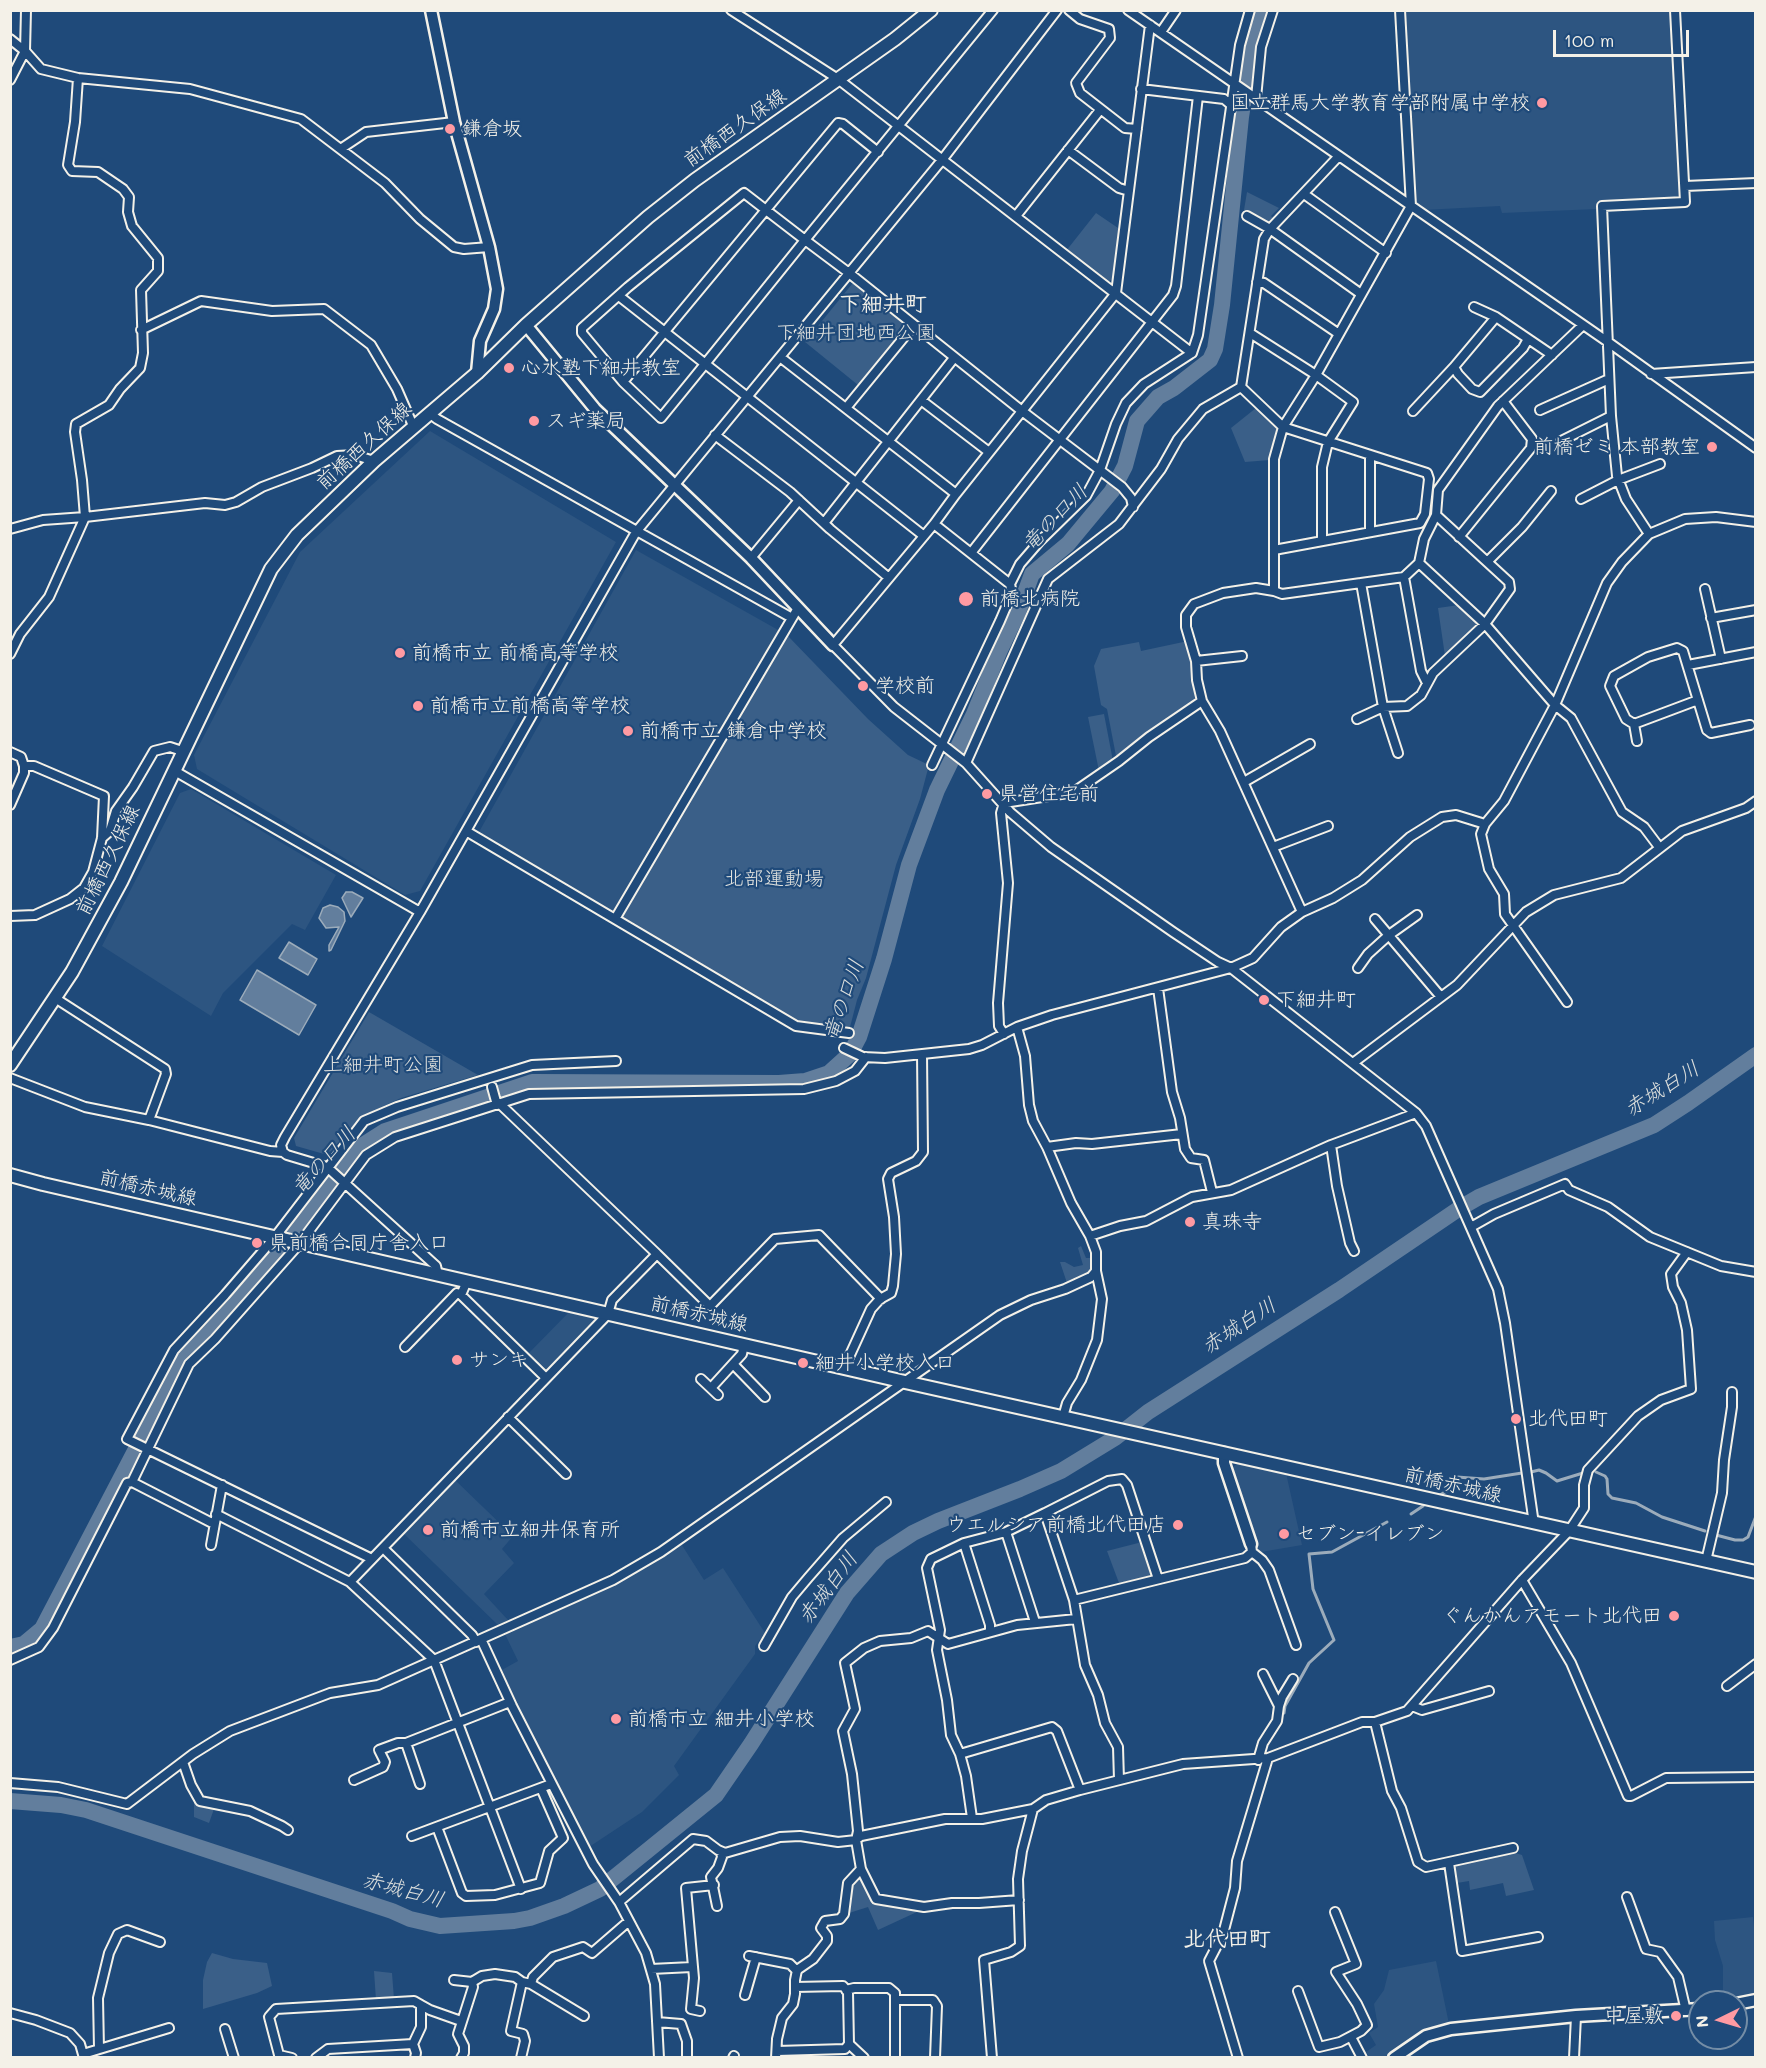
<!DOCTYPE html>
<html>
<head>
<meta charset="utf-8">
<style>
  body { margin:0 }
  #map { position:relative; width:1766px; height:2068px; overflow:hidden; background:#1f4a7a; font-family:Mali,sans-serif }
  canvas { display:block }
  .frame { position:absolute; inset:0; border:12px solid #f4f1e8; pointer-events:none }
  .north { position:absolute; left:1688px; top:1990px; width:60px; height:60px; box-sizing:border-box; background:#1f4a7a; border:2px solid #748da6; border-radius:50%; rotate:265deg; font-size:16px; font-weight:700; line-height:24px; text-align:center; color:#f4f1e8 }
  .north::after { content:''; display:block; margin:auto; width:21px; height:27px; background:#ff9aa2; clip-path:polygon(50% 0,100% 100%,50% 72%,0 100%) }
  .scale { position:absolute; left:1553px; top:30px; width:136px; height:27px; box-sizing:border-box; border:3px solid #f4f1e8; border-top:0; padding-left:8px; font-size:18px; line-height:21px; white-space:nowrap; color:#f4f1e8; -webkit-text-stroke:4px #1f4a7a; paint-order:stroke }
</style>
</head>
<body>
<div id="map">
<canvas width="1766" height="2068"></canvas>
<div class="frame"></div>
<div class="north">N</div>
<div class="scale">100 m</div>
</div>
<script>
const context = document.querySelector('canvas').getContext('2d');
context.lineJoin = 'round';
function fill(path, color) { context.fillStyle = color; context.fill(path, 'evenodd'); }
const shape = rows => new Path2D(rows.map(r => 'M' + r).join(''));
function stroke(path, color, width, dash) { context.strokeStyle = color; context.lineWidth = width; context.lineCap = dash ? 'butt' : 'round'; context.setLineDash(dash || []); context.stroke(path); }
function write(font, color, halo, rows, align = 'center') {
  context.font = font + ' Mali,"Klee One",sans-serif'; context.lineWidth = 4.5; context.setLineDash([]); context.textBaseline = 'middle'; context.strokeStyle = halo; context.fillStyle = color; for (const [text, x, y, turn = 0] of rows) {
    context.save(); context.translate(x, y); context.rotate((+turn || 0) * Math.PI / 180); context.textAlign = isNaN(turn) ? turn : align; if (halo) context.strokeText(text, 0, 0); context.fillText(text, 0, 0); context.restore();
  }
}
const built = shape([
  [1403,11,1671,11,1680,196,1678,197,1597,202,1597,209,1502,213,1500,206,1423,210,1413,201],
  [430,431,616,542,420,891,405,895,197,769,194,755,300,552],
  [636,550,780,631,613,911,479,832],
  [191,789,336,875,305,930,292,924,223,993,211,1016,102,946,180,793],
  [571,1310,602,1318,548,1373,528,1354],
  [1237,1464,1286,1473,1302,1545,1261,1552,1259,1550,1233,1467],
  [454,1479,513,1536,502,1549,514,1563,484,1594,508,1620,499,1626,403,1533],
  [680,1542,704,1580,723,1568,765,1633,755,1646,755,1654,674,1766,679,1775,642,1812,589,1847,500,1671,518,1661,504,1632,621,1581],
  [1753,1917,1756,1945,1755,1996,1723,2002,1723,1966,1715,1940,1714,1921],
  [1436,1961,1449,2024,1417,2035,1385,2057,1369,2057,1366,2052,1376,2045,1369,2033,1378,2027,1374,2004,1384,1990,1389,1970]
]);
const green = shape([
  [1247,192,1279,208,1271,216,1274,219,1270,223,1266,223,1244,210],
  [1096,213,1121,230,1115,278,1107,282,1066,251],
  [852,284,855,284,904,323,905,328,858,385,805,342],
  [1256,408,1278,428,1278,434,1270,460,1245,462,1231,428],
  [1459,605,1476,621,1476,627,1445,656,1438,608],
  [787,635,868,719,908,755,929,765,920,799,896,865,866,978,857,1000,849,1031,797,1025,623,921,621,913],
  [1188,641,1195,701,1151,729,1116,756,1107,709,1101,705,1094,666,1101,649,1139,642,1141,651],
  [1104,714,1113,761,1099,771,1088,717],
  [369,1012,478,1075,401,1098,375,1110,356,1122,331,1151,324,1154,296,1146,294,1138],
  [1081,1246,1086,1258,1094,1258,1093,1264,1088,1276,1068,1286,1060,1262,1065,1262,1074,1267,1083,1265,1078,1248],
  [1142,1542,1150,1574,1148,1577,1119,1583,1107,1551],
  [194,1801,198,1805,214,1809,209,1823,194,1817],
  [1512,1852,1522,1855,1534,1890,1506,1896,1503,1883,1470,1890,1469,1881,1457,1883,1454,1864],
  [861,1873,875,1902,917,1909,919,1911,878,1930,868,1907,849,1913,849,1891,852,1884],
  [212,1953,233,1959,267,1963,272,1986,257,1993,203,2009,203,1980,207,1962],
  [374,1971,392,1973,394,1999,376,2000]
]);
const water = shape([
  [346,892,352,892,363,898,351,917,342,898,346,892],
  [330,905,338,907,344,912,345,921,331,950,329,951,329,945,339,927,326,928,319,918,323,908,330,905],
  [289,942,317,959,308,975,279,958,289,942],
  [257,970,316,1005,299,1035,240,1000,257,970]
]);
const stream = shape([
  [1531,1472,1539,1470,1546,1473,1557,1481,1583,1473],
  [1596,1472,1605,1476,1607,1479,1608,1494,1612,1498,1636,1503,1662,1517,1705,1531],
  [1440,1495,1450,1489,1453,1478,1457,1477,1484,1479,1522,1473],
  [1411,1514,1423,1506],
  [1716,1535,1735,1540,1743,1540,1748,1537,1756,1516],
  [1284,1713,1285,1706,1309,1663,1334,1640,1313,1589,1309,1554,1332,1552,1387,1522]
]);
const river = shape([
  [10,1647,24,1644,42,1629,146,1430,179,1358,275,1253,363,1145,385,1131,532,1082,779,1083,805,1081,829,1073,850,1054,859,1037,884,959,909,865,937,790,974,714,999,652,1018,612,1032,574,1068,544,1112,491,1125,466,1137,421,1158,397,1174,388,1210,360,1215,349,1222,305,1241,117,1253,38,1263,10],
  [10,1801,61,1805,86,1810,392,1911,410,1919,440,1926,514,1921,530,1918,564,1906,600,1889,716,1795,751,1744,847,1593,881,1554,913,1533,938,1521,1020,1489,1061,1471,1115,1438,1148,1412,1339,1290,1460,1208,1479,1197,1654,1125,1688,1103,1756,1055]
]);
const street = shape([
  [731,10,838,79,1192,353],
  [993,10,805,240,705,364,661,418,623,382,582,333,582,328,628,287,744,193,766,210,805,240,849,273,1022,411,1122,487,1131,498,1133,507],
  [1069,10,1080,19,1109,29,1110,38,1076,83,1080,93,1125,128,1137,129],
  [1128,10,1608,342,1756,448],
  [1150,25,1116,293,956,494,934,524,833,645,894,707,966,763,1010,812,1051,847,1173,932,1218,962,1231,968,1416,1113,1426,1126,1498,1289,1505,1323,1534,1524],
  [1161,32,1176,10],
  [10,39,25,51,41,69,78,78,190,89,301,119,385,183,420,219,454,247,464,249,489,247],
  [10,80,25,51,26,10],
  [1141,89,1224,99,1230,104],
  [1256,98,1261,47,1273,10],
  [342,148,366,132,454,122],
  [1068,150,1119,188,1129,191],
  [1685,186,1756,183],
  [1304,194,1386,253],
  [1016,216,1100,110],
  [1247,216,1270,229,1361,294],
  [1257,282,1264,283,1339,334],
  [619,296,924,536],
  [1474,307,1496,317,1552,355],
  [1496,317,1454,367,1458,374,1472,389,1480,392,1523,348,1528,339],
  [141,330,201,301,272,311,324,309,371,345,397,389,414,428],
  [1250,333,1316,375,1353,402,1328,442,1322,467,1322,541],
  [780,357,956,494],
  [1651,374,1756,367],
  [623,382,838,123,843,124,878,152],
  [1241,387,1283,427,1427,473,1429,479,1425,514,1420,523,1274,550],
  [1241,387,1264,239,1270,229,1338,157],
  [921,400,989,452],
  [846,408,914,325],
  [1540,410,1609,379],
  [1413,411,1454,367],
  [429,413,437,419,792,618],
  [715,435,790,492,830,529,889,578],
  [1561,441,1611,416],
  [1581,499,1618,480,1660,464],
  [824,523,954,358],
  [934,524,1010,584,1020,564,1039,542,1086,496,1100,470,1116,424,1126,403,1144,384,1192,353,1198,335,1240,45,1250,10],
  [10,529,43,520,85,517,205,503,225,505,236,502,262,487,312,468,337,456,355,455,374,461],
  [1370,531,1370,455],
  [1649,534,1626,499,1617,476,1611,416,1602,206,1685,202,1675,10],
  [1459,537,1531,448,1532,439,1503,401],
  [971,553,1173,295,1176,286,1198,96],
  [751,558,799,500],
  [1487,562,1522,527,1551,491],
  [1419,563,1485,624,1555,705,1571,718,1622,812,1644,827,1659,847],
  [1404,577,1421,671,1427,683],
  [1361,583,1383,707,1398,753],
  [1705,589,1721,659],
  [1274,591,1282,594,1404,577,1419,563,1424,539,1436,515,1438,490,1498,406,1582,326],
  [1711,618,1756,610],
  [10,654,20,634,49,597,85,517,82,480,75,432,76,424,109,405,120,389,140,368,143,353,141,290,158,271,158,258,132,226,128,212,129,197,123,189,98,172,72,171,68,165,75,122,78,78],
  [1196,661,1242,656],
  [1688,665,1756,652],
  [1357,719,1383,707,1407,706,1421,695,1433,673,1485,624,1510,589,1509,582,1436,515],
  [1634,724,1626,719,1610,686,1614,676,1648,657,1677,648,1683,651,1707,730,1711,733,1750,725],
  [1637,741,1634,724,1698,700],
  [10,752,21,757,24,766,34,766,104,796,102,838,93,872,84,888,70,899,35,915,10,916],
  [966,763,1048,579,1119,524,1161,469,1178,439,1203,409,1241,387],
  [932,765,1000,621,1012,593,1010,584],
  [173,770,420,912],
  [1244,782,1310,744],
  [1004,803,1074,792,1119,761,1149,737,1202,701],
  [10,805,24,773,24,766],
  [466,831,796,1026,849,1033],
  [102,838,110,831,116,811,133,787,154,751,170,747,182,751],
  [1273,847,1328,826],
  [1302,912,1220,731,1202,701,1197,680,1196,661,1186,627,1186,615,1194,604,1223,593,1256,588,1274,591,1274,459,1283,427,1316,375,1411,206,1400,10],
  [615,919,798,608],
  [1375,919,1441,997],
  [1358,968,1368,954,1389,935,1417,915],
  [1158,988,1172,1092,1180,1118,1185,1149,1191,1158,1204,1160,1212,1192],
  [55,998,165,1069,166,1074,149,1120],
  [1567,1002,1505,914,1504,894,1489,869,1481,834,1485,824,1504,801,1555,705,1607,583,1622,562,1649,534,1685,519,1716,517,1756,522],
  [1004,1034,999,1026,998,1003,1008,883,1001,813,1004,803],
  [844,1048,863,1057,885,1058,969,1049,982,1045,1017,1027,1052,1015,1231,968,1253,958,1281,927,1302,912,1333,898,1362,880,1410,837,1442,817,1456,815,1485,824],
  [1353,1063,1457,985,1526,912,1554,895,1621,878,1682,831,1746,808,1756,801],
  [10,1078,85,1107,149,1120,270,1151,283,1152,287,1155,327,1167,436,1266,438,1275],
  [492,1087,497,1105],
  [1331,1145,1337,1186,1350,1243,1354,1251],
  [1047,1147,1076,1143,1092,1144,1182,1134],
  [283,1152,281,1145,285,1137,420,912,636,532,942,160,1057,10],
  [1471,1227,1494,1214,1565,1184,1569,1190,1608,1207,1650,1237,1721,1266,1756,1272],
  [1090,1236,1120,1226,1146,1221,1192,1197,1231,1190,1331,1145,1416,1113],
  [657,1254,710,1306,775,1239,819,1235,881,1299],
  [467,1281,461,1295,546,1378],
  [405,1347,457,1293,461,1295],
  [733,1364,765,1397],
  [844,1368,871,1309,880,1299,891,1293,893,1286,896,1254,894,1217,888,1179,891,1173,916,1161,923,1152,922,1054],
  [701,1379,718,1395],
  [711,1388,742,1354,744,1345],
  [508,1417,566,1474],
  [1063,1417,1067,1403,1081,1380,1097,1340,1102,1299,1096,1271],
  [132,1482,214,1524],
  [216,1514,350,1582,434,1660,521,1889],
  [1006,1532,1035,1622],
  [964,1543,990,1625,990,1632],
  [211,1545,222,1485],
  [383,1548,472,1635,476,1642],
  [1252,1552,1262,1560,1269,1570,1296,1645],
  [372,1559,127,1439,174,1350,225,1295,275,1237,364,1121,397,1107,532,1065,616,1061],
  [1706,1561,1722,1493,1724,1460,1732,1407,1732,1392],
  [1522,1580,1571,1663,1628,1796,1631,1796,1666,1778,1756,1777],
  [350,1582,608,1314,612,1300,657,1254,500,1104],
  [1074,1600,1245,1558,1252,1552,1251,1544],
  [481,1639,512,1706,593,1864,619,1902,646,1953,655,1984,659,2058],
  [764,1646,792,1597,808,1578,843,1538,886,1502],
  [10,1660,39,1647,53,1628,127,1483,132,1482,189,1364,215,1339,300,1243,366,1155,395,1137,529,1094,804,1089,836,1081,855,1071,866,1057],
  [1727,1686,1756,1664],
  [1279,1706,1282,1697,1293,1679],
  [1412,1706,1422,1710,1489,1691],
  [1375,1722,1392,1791,1401,1808,1418,1862,1426,1867,1513,1848],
  [960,1754,1052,1727,1057,1731,1080,1790],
  [1258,1760,1263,1743,1277,1721,1279,1706,1263,1674],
  [183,1762,191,1785,200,1801,250,1811,282,1826,288,1830],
  [354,1780,383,1767,385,1762,379,1750,398,1743,406,1743],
  [1119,1780,1118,1747,1105,1723,1098,1695,1085,1665,1074,1600,1045,1513,1108,1481,1122,1479,1127,1485,1158,1579],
  [10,1783,58,1787,127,1804,193,1754,230,1731,330,1693,378,1685,613,1580,661,1552,1000,1315,1031,1300,1065,1289,1091,1277,1096,1271,1096,1252,1090,1236,1071,1203,1047,1147,1033,1121,1029,1105,1025,1056,1017,1027],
  [420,1784,406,1743,510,1702],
  [972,1818,966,1776,960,1754,951,1735,947,1700,937,1650,940,1630,927,1568,931,1559,964,1543,1006,1532,1045,1513],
  [437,1827,462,1893,466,1896,495,1895,540,1883,549,1851,563,1838,541,1788],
  [412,1836,551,1784],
  [1449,1863,1462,1951,1538,1937],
  [1627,1897,1646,1949,1660,1952,1678,1977,1686,2011],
  [1019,1900,979,1903,952,1903,924,1907,876,1899,861,1869,856,1840,858,1831,852,1774,843,1731,855,1709,845,1663,864,1648,880,1641,911,1638,928,1631,948,1644,1017,1625,1076,1619],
  [619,1902,693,1839,706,1841,718,1850,725,1853,780,1837,800,1836,838,1842,856,1840,861,1836,945,1819,982,1819,1033,1809,1046,1800,1080,1790,1183,1764,1268,1758,1362,1722,1375,1722,1407,1711,1522,1580,1569,1531,1584,1508,1584,1485,1588,1470,1638,1416,1661,1400,1691,1389,1687,1330,1681,1303,1673,1287,1671,1274,1687,1252],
  [717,1906,711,1877,718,1868,722,1857,721,1852],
  [749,1956,790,1964,797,1971],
  [651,1969,692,1967],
  [454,1980,472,1982,482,1976,495,1974,515,1977,522,1982,531,1984,584,2016],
  [531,1984,533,1977,553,1957,583,1947,592,1953,629,1921],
  [846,1990,854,1988,889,1988,895,1993,895,2058],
  [1298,1991,1319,2047,1340,2042,1361,2031,1367,2025,1357,2004,1336,1972,1356,1964,1335,1912],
  [745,1995,756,1957],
  [895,2000,933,2000,937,2006,935,2058],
  [421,2005,430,2010,461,2021],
  [700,2011,691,2009,694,1978,686,1888,714,1885],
  [10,2013,36,2020,70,2033,80,2044,84,2058],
  [657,2022,681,2024,687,2041,687,2058],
  [225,2029,234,2058],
  [1351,2037,1362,2058],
  [413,2044,416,2053,415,2058],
  [849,2044,864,2058],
  [99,2049,98,1998,109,1953,118,1934,127,1930,160,1942],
  [777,2051,845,2049,849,2044,848,1992,843,1986,795,1987],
  [83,2054,169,2028],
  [292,2058,279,2055,269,2017,276,2009,414,2001,421,2005,421,2027,413,2044],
  [316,2058,328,2049,413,2044],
  [461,2058,464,2053,464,2046,458,2034,473,1987,472,1982],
  [521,2058,525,2041,523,2034,511,2031,522,1982],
  [733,2058,734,2056],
  [776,2058,777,2039,782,2018,793,2004,795,1994,795,1980,797,1970,813,1959,827,1941,827,1936,821,1928,825,1921,840,1919,844,1914,848,1883,861,1869],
  [992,2058,984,1960,1011,1952,1020,1946,1018,1879,1022,1851,1033,1809],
  [1238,2058,1209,1961,1223,1934,1235,1888,1237,1861,1268,1758],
  [1574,2058,1576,2016]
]);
const secondary = shape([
  [431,10,454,122,489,247,497,289,494,309,480,341,477,373],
  [526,325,595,409,751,558,833,645],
  [1224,1453,1224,1463,1251,1544],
  [1736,2004,1756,2000],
  [1394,2058,1426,2036,1451,2029,1576,2016,1700,2009]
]);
const primary = shape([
  [10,1065,72,972,121,882,271,569,297,535,374,461,477,373,526,325,648,217,695,180,895,39,931,10],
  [10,1175,43,1184,905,1382,1756,1572]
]);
const markers = [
  [1542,103,6,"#ff9aa2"],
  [450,129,6,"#ff9aa2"],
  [509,368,6,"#ff9aa2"],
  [534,421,6,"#ff9aa2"],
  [1712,447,6,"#ff9aa2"],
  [966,599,8,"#ff9aa2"],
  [400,653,6,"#ff9aa2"],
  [863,686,6,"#ff9aa2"],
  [418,706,6,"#ff9aa2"],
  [628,731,6,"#ff9aa2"],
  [987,794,6,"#ff9aa2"],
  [1264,1000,6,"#ff9aa2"],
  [1190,1222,6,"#ff9aa2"],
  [257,1243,6,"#ff9aa2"],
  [457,1360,6,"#ff9aa2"],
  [803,1363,6,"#ff9aa2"],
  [1516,1419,6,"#ff9aa2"],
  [1178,1525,6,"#ff9aa2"],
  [428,1530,6,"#ff9aa2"],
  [1284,1534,6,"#ff9aa2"],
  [1674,1616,6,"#ff9aa2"],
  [616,1719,6,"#ff9aa2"],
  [1676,2016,6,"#ff9aa2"]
];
const poiNames = [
  ["国立群馬大学教育学部附属中学校",1530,103,"right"],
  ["鎌倉坂",462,129],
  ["心水塾下細井教室",521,368],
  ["スギ薬局",546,421],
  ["前橋ゼミ 本部教室",1700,447,"right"],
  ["前橋北病院",980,599],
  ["前橋市立 前橋高等学校",412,653],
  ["学校前",875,686],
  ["前橋市立前橋高等学校",430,706],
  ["前橋市立 鎌倉中学校",640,731],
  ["県営住宅前",999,794],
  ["下細井町",1276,1000],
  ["真珠寺",1202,1222],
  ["県前橋合同庁舎入口",269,1243],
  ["サンキ",469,1360],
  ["細井小学校入口",815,1363],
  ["北代田町",1528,1419],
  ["ウエルシア前橋北代田店",1166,1525,"right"],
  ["前橋市立細井保育所",440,1530],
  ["セブン-イレブン",1296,1534],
  ["ぐんかんアモート北代田",1662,1616,"right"],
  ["前橋市立 細井小学校",628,1719],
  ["中屋敷",1664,2016,"right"]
];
const streetNames = [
  ["前橋西久保線",735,128,-35],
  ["前橋西久保線",364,446,-42],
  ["前橋西久保線",108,860,-64],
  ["前橋赤城線",148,1188,13],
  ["前橋赤城線",699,1314,13],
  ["前橋赤城線",1453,1485,13]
];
const parkNames = [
  ["下細井団地西公園",856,333],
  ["北部運動場",774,879],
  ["上細井町公園",383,1065]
];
const waterNames = [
  ["竜の口川",1055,518,-46],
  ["竜の口川",844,1000,-71],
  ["赤城白川",1662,1089,-32],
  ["竜の口川",324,1161,-48],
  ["赤城白川",1239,1326,-33],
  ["赤城白川",828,1588,-53],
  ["赤城白川",403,1890,15]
];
const quarterNames = [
  ["下細井町",883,304],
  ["北代田町",1227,1939]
];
fill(built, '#2d5581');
fill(green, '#3a5f88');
fill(water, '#627e9d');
stroke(water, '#9cacbb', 1.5);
stroke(stream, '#9cacbb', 3);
stroke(river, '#627e9d', 16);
stroke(street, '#f4f1e8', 12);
stroke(secondary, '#f4f1e8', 15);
stroke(primary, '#f4f1e8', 16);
stroke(street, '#1f4a7a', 8);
stroke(secondary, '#1f4a7a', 10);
stroke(primary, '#1f4a7a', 12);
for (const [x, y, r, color] of markers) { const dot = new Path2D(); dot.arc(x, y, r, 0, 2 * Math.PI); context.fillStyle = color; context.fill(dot); stroke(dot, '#1f4a7a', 2); }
write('20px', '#f4f1e8', '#1f4a7a', poiNames, 'left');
write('20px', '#f4f1e8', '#1f4a7a', streetNames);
write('20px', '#e1e2de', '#1f4a7a', parkNames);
write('italic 21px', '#dee0dd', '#1f4a7a', waterNames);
write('bold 22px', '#f4f1e8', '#1f4a7a', quarterNames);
</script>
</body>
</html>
